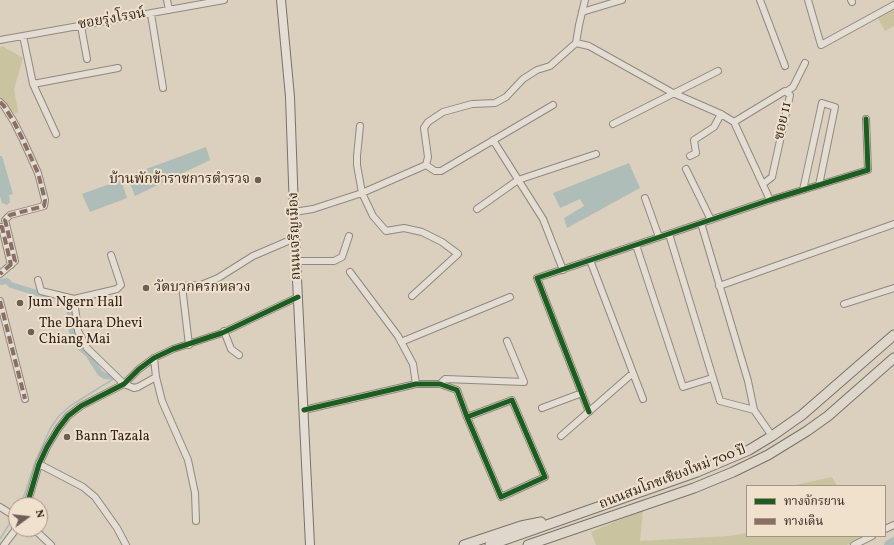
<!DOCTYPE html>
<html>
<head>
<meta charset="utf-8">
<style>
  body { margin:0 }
  #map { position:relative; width:894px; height:545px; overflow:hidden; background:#dbcfbe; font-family:Vollkorn,"Noto Serif Thai",serif }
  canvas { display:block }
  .legend { position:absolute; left:746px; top:485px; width:140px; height:52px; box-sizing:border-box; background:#f0e1cc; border:1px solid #a39586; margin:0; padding:5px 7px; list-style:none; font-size:12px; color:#30241c }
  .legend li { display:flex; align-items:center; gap:8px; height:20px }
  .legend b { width:20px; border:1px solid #a39586 }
  .north { position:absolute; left:8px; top:497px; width:40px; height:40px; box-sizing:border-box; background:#f0e1cc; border:1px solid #a39586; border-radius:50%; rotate:75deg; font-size:11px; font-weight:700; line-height:16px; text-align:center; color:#30241c }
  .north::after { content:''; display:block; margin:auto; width:14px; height:18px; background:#6c6055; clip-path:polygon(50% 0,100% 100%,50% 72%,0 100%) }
</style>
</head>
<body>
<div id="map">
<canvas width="894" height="545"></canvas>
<ul class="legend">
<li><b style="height:5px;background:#1b5e20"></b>ทางจักรยาน</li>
<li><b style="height:5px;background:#8d6e63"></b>ทางเดิน</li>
</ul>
<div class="north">N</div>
</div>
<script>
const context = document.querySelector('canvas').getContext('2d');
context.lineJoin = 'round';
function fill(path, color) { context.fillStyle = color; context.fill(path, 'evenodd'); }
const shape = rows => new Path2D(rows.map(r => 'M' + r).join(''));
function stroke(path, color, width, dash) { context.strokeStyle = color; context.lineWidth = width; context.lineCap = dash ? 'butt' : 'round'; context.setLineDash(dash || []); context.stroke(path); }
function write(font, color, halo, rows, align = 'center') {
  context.font = font + ' Vollkorn,"Noto Serif Thai",serif'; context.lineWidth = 4; context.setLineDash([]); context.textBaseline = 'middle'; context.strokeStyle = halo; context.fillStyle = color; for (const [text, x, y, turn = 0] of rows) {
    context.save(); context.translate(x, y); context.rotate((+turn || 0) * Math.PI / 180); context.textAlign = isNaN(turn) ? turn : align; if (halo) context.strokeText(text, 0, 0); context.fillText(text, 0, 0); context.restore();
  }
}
const green = shape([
  [894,7,894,26,885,31,877,17],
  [2,46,23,58,14,89,18,112,15,114,0,100,0,47],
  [832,477,837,486,791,486],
  [643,510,640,541,729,536,747,533,747,536,863,536,864,537,847,545,596,545,591,532]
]);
const water = shape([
  [206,147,210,160,135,196,127,176],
  [0,156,2,156,13,194,9,195,10,202,7,205,2,203,0,196],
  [629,163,640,188,567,228,564,218,584,206,580,199,560,208,553,193],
  [121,180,127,198,90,212,82,194]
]);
const stream = shape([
  [21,505,35,462,50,429,59,416,70,406,115,378],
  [0,539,13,518]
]);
const canal = shape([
  [0,282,7,281,11,285,37,293,46,294],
  [60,297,65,299,69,308,73,338,78,346,88,354,100,373,105,376,116,377]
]);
const river = shape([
  [889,545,894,542]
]);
const street = shape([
  [167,0,169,10],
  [760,0,785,66],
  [808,0,821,45,894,5],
  [851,0,852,2],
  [582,12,622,0],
  [151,14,163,88],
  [81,26,87,59],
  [23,36,33,84,56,134],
  [0,40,224,0],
  [576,43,589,46,673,93,721,114,734,122,770,200],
  [33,84,118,68],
  [786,92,793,87,805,63],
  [0,102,4,106,14,122,23,140,38,173,45,200,44,206,10,215,5,220,15,261,0,274],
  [734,122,785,91,790,95,772,177,763,184],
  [613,124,718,71],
  [360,126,357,156,357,165,362,193,373,216,386,231,404,228,422,232,442,242,458,254,412,296],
  [493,140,543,219,563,270],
  [690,156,696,153,694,140,714,127,721,114],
  [426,165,428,157,424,128,428,122,443,112,472,104,495,103,506,97,523,79,537,70,550,66,576,43,579,25,585,0],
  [426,165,435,171,441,171,553,105],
  [686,169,711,220],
  [803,190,822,103,835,107,819,185],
  [645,198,659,237],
  [477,209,518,180,596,154],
  [294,212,313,209,362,193,426,165],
  [701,223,748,381,754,410,772,436],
  [0,227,2,227,11,265],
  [669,234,720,401,754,410],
  [636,245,683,387,712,378],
  [590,260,643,399],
  [296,261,334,261,342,257,349,236],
  [350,272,398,336,413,364,416,384],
  [38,280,41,291,74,299,117,289,121,285,111,255],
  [719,286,894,224],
  [74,299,78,331,87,348,124,384,134,388,138,387,156,377],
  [0,301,25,399],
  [844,304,894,288],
  [224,331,231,349,239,355],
  [401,342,510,297],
  [189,345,182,286,201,285,218,278,253,256,295,238],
  [154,358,156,377,162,401,188,460,195,493,196,521],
  [440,384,445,379,524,382,507,341],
  [542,408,582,393],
  [304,410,416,384,440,384,457,390,467,417,501,497,545,477,512,400,467,417],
  [589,412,537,278,770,200,868,170,866,119],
  [561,436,633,373],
  [39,464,83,487,95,497,117,528,126,545],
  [27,505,39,464,47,447,58,429,68,416,81,406,124,384,139,369,154,358,173,349,222,333,298,297],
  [0,507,16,517],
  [34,529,51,545],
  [885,529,894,525],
  [4,545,16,529],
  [854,545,872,536]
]);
const secondary = shape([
  [281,0,290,97,295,238,310,545]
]);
const primary = shape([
  [464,545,521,526,541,522],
  [490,545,697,472,749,450,772,436,802,415,894,335],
  [528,545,694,488,733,472,768,455,807,431,828,416,894,358]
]);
const quiet = shape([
  [0,102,4,106,14,122,23,140,38,173,45,200,44,206,10,215,5,220,15,261,0,274],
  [0,227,2,227,11,265],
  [0,301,25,399]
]);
const cycleway = shape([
  [304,410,416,384,440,384,457,390,467,417,501,497,545,477,512,400,467,417],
  [589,412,537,278,770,200,868,170,866,119],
  [27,505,39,464,47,447,58,429,68,416,81,406,124,384,139,369,154,358,173,349,222,333,298,297]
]);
const markers = [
  [258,180,4,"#6c6055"],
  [146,288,4,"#6c6055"],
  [20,303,4,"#6c6055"],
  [31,332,4,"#6c6055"],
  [67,437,4,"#6c6055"]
];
const streetNames = [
  ["ซอยรุ่งโรจน์",112,20,-10],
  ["ซอย 11",784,121,-78],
  ["ถนนเจริญเมือง",296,236,-92],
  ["ถนนสมโภชเชียงใหม่ 700 ปี",673,478,-21]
];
const poiNames = [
  ["บ้านพักข้าราชการตำรวจ",250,180,"right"],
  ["วัดบวกครกหลวง",154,288],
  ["Jum Ngern Hall",28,303],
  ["The Dhara Dhevi",39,324],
  ["Chiang Mai",39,340],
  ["Bann Tazala",75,437]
];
fill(green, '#c9c3a0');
fill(water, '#aebdb8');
stroke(stream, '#aebdb8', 1.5);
stroke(canal, '#aebdb8', 6);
stroke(river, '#aebdb8', 10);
stroke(street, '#91897e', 8);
stroke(secondary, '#797269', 10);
stroke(primary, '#797269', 11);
stroke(street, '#e3ddd4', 6);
stroke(secondary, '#e3ddd4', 8);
stroke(primary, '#ded7cc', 9);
stroke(quiet, '#8d6e63', 4, [8, 4]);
stroke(cycleway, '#1b5e20', 5);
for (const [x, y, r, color] of markers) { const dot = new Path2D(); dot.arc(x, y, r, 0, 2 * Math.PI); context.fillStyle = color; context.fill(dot); stroke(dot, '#f0e1cc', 1.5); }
write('14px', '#30241c', '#f0e1cc', streetNames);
write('14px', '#30241c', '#f0e1cc', poiNames, 'left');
</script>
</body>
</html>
